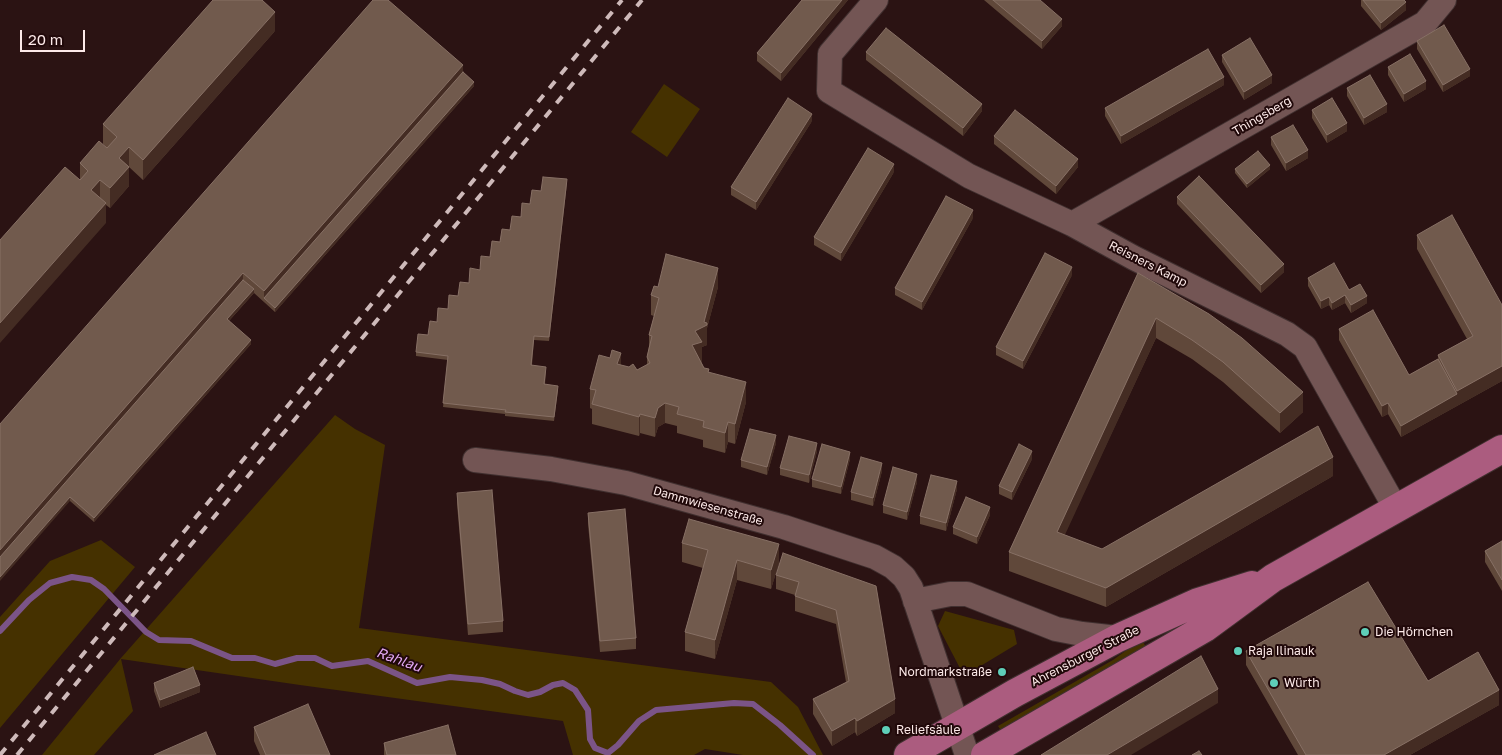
<!DOCTYPE html>
<html>
<head>
<meta charset="utf-8">
<style>
  body { margin:0 }
  #map { position:relative; width:1502px; height:755px; overflow:hidden; background:#2b1313; font-family:"Golos Text",sans-serif }
  canvas { display:block }
  .scale { position:absolute; left:20px; top:30px; width:65px; height:22px; box-sizing:border-box; border:2px solid #fdeae9; border-top:0; padding-left:6px; font-size:15px; line-height:18px; white-space:nowrap; color:#fdeae9; -webkit-text-stroke:4px #21090a; paint-order:stroke }
</style>
</head>
<body>
<div id="map">
<canvas width="1502" height="755"></canvas>
<div class="scale">20 m</div>
</div>
<script>
const context = document.querySelector('canvas').getContext('2d');
context.lineJoin = 'round';
function fill(path, color) { context.fillStyle = color; context.fill(path, 'evenodd'); }
const shape = rows => new Path2D(rows.map(r => 'M' + r).join(''));
function stroke(path, color, width, dash) { context.strokeStyle = color; context.lineWidth = width; context.lineCap = dash ? 'butt' : 'round'; context.setLineDash(dash || []); context.stroke(path); }
function write(font, color, halo, rows, align = 'center') {
  context.font = font + ' "Golos Text",sans-serif'; context.lineWidth = 4; context.setLineDash([]); context.textBaseline = 'middle'; context.strokeStyle = halo; context.fillStyle = color; for (const [text, x, y, turn = 0] of rows) {
    context.save(); context.translate(x, y); context.rotate((+turn || 0) * Math.PI / 180); context.textAlign = isNaN(turn) ? turn : align; if (halo) context.strokeText(text, 0, 0); context.fillText(text, 0, 0); context.restore();
  }
}
const green = shape([
  [664,84,700,109,667,157,631,132],
  [335,415,355,429,385,445,359,628,771,682,798,707,823,755,743,755,705,749,694,755,573,755,563,721,300,685,121,659,133,711,94,755,42,755,121,658],
  [101,540,135,567,0,728,0,617,50,561],
  [945,611,1014,630,1017,644,964,676,938,626],
  [1142,639,1146,648,1002,732,998,726,1113,660]
]);
const stream = shape([
  [0,631,29,600,50,583,72,577,91,580,104,589,146,632,159,640,191,641,232,658,255,658,275,664,297,658,315,658,332,666,368,661,417,683,450,677,482,680,500,684,515,691,528,695,540,692,553,685,563,683,575,690,588,710,590,739,595,748,608,753,618,745,639,721,656,710,734,703,753,704,780,725,813,755]
]);
const minor = shape([
  [876,0,830,54,829,91,969,176,1072,224,1134,258,1287,334,1305,347,1396,509],
  [1072,224,1425,23,1444,0],
  [475,460,551,469,626,483,784,527,875,557,893,567,904,577,911,588,967,755],
  [915,601,950,594,967,594,1056,629,1082,634,1118,638]
]);
const primary = shape([
  [908,755,1015,693,1118,638,1198,602,1252,585],
  [985,755,1205,628,1273,578,1502,449]
]);
const rail = shape([
  [0,755,622,0],
  [17,755,642,0]
]);
const wall = shape([
  [802,0,848,0,781,81,757,61,757,53],
  [984,0,1040,0,1062,26,1042,49],
  [1361,0,1404,0,1406,10,1381,30,1361,6],
  [275,31,143,180,129,167,129,186,110,208,106,205,106,223,80,180,80,163,107,148,103,144,103,124],
  [1417,41,1470,76,1443,92,1417,49],
  [866,52,982,111,963,136,866,60],
  [1222,55,1272,83,1244,100,1222,62],
  [1388,67,1426,89,1404,102,1388,75],
  [463,72,474,86,275,312,254,293,229,321,251,344,94,522,70,501,0,424],
  [1224,85,1121,144,1105,116,1105,108],
  [1347,88,1387,112,1364,125,1347,96],
  [1312,110,1347,131,1327,143,1312,118],
  [812,121,756,210,731,195,731,187],
  [994,136,1078,167,1056,194,994,144],
  [1271,137,1308,158,1286,171,1271,145],
  [1235,169,1270,169,1247,188,1235,173],
  [894,172,841,261,814,245,814,237],
  [567,183,549,341,534,340,532,365,546,371,545,384,558,390,554,421,505,416,505,414,443,407,448,360,416,356,416,352,437,322,490,257,500,242,541,191],
  [1177,197,1284,272,1261,293,1177,204],
  [973,218,922,310,895,295,895,288],
  [1417,235,1502,305,1502,381,1401,437,1388,414,1382,417,1339,340,1339,329,1409,375,1438,359,1438,355,1467,339,1417,249],
  [1138,273,1303,412,1280,433,1223,382,1192,359,1156,338,1064,535,1102,549,1333,476,1106,607,1009,571,1009,552],
  [1072,275,1023,369,996,355,996,347],
  [1308,278,1349,290,1367,303,1351,313,1345,303,1332,310,1329,305,1321,309,1308,286],
  [658,287,718,287,707,328,707,345,702,347,702,361,701,362,704,368,709,372,746,402,735,444,728,442,725,453,703,447,703,440,677,433,677,426,665,423,658,427,655,437,640,433,639,436,592,424,592,409,590,408,590,389,621,365,637,370,647,365,647,357,649,346,649,335,654,316,651,315,651,295],
  [776,443,767,475,741,467,741,460],
  [817,451,809,483,780,475,780,468],
  [850,459,841,494,812,487,812,479],
  [1032,459,1012,500,999,494,999,486],
  [882,471,873,506,851,500,851,492],
  [917,482,907,520,883,513,883,505],
  [957,489,946,531,920,524,920,516],
  [457,493,503,621,503,632,468,635,457,504],
  [588,513,636,638,636,649,600,652,588,524],
  [990,515,977,544,953,534,953,527],
  [1502,541,1502,591,1485,562,1485,551],
  [682,543,779,563,771,589,737,580,715,659,685,651,685,632,703,568,682,562],
  [776,575,876,586,895,713,857,736,855,732,832,746,813,714,813,699,846,682,836,624,795,611,795,595,776,589],
  [1246,651,1428,681,1499,705,1410,755,1298,755,1246,665],
  [154,683,200,692,160,708,154,691],
  [254,727,330,755,260,755,254,741],
  [384,743,456,755,384,755]
]);
const shadedWall = shape([
  [842,0,848,0,781,81,781,73],
  [1406,2,1406,10,1381,30,1381,23],
  [275,12,275,31,143,180,143,160],
  [1062,19,1062,26,1042,49,1042,41],
  [463,65,463,76,264,298,264,291],
  [1470,69,1470,76,1443,92,1443,85],
  [1272,75,1272,83,1244,100,1244,92],
  [1224,77,1224,85,1121,144,1121,136],
  [1426,81,1426,89,1404,102,1404,94],
  [474,82,474,86,275,312,275,308],
  [982,104,982,111,963,136,963,128],
  [1387,104,1387,112,1364,125,1364,118],
  [812,114,812,121,756,210,756,202],
  [1347,123,1347,131,1327,143,1327,135],
  [129,147,129,167,119,158],
  [1308,150,1308,158,1286,171,1286,163],
  [1078,159,1078,167,1056,194,1056,186],
  [894,164,894,172,841,261,841,253],
  [1270,165,1270,169,1247,188,1247,184],
  [129,167,129,186,110,208,110,188],
  [567,179,567,183,549,341,549,337],
  [100,180,100,199,91,190],
  [106,203,106,223,0,343,0,323],
  [973,210,973,218,922,310,922,302],
  [1284,264,1284,272,1261,293,1261,285],
  [1072,267,1072,275,1023,369,1023,361],
  [718,268,718,287,707,328,707,345,702,347,702,361,692,364,692,345,695,331],
  [243,273,243,284,0,561,0,550],
  [254,289,254,293,227,323,227,319],
  [1345,295,1345,303,1332,310,1332,303],
  [1367,296,1367,303,1351,313,1351,305],
  [1329,297,1329,305,1321,309,1321,301],
  [1156,318,1156,338,1057,552,1057,532],
  [251,340,251,344,94,522,94,518],
  [621,353,621,372,617,364],
  [1502,366,1502,381,1401,437,1401,426,1457,394,1457,391],
  [746,382,746,402,735,444,735,424],
  [1303,392,1303,412,1280,433,1280,413],
  [665,403,665,423,658,427,655,437,655,418,658,408],
  [1388,403,1388,414,1382,417,1382,406],
  [640,414,640,433,639,436,639,417],
  [728,422,728,442,725,453,725,433],
  [776,435,776,443,767,475,767,467],
  [817,443,817,451,809,483,809,475],
  [1032,451,1032,459,1012,500,1012,492],
  [850,452,850,459,841,494,841,487],
  [1333,457,1333,476,1106,607,1106,588],
  [882,463,882,471,873,506,873,498],
  [917,474,917,482,907,520,907,512],
  [957,481,957,489,946,531,946,523],
  [70,497,70,501,0,581,0,577],
  [990,507,990,515,977,544,977,537],
  [779,544,779,563,771,589,771,570],
  [737,560,737,580,715,659,715,640],
  [200,685,200,692,160,708,160,700],
  [1218,689,1218,703,1131,755,1107,755],
  [1499,690,1499,705,1410,755,1384,755],
  [895,699,895,713,857,736,857,721],
  [855,718,855,732,832,746,832,731]
]);
const building = shape([
  [213,0,262,0,275,12,143,160,129,147,119,158,129,167,110,188,100,180,91,190,106,203,0,323,0,240,65,167,80,180,88,171,80,163,99,141,107,148,117,137,103,124,213,0],
  [373,0,388,0,463,65,264,291,243,273,0,550,0,424,373,0],
  [802,0,842,0,781,73,757,53,802,0],
  [993,0,1040,0,1062,19,1042,41,993,0],
  [1363,0,1404,0,1406,2,1381,23,1363,0],
  [1444,25,1470,69,1443,85,1417,41,1444,25],
  [886,28,982,104,963,128,866,52,886,28],
  [1250,38,1272,75,1244,92,1222,55,1250,38],
  [1208,49,1224,77,1121,136,1105,108,1208,49],
  [1410,54,1426,81,1404,94,1388,67,1410,54],
  [463,72,474,82,275,308,264,298,463,72],
  [1370,75,1387,104,1364,118,1347,88,1370,75],
  [788,98,812,114,756,202,731,187,788,98],
  [1332,98,1347,123,1327,135,1312,110,1332,98],
  [1015,110,1078,159,1056,186,994,136,1015,110],
  [1293,125,1308,150,1286,163,1271,137,1293,125],
  [868,148,894,164,841,253,814,237,868,148],
  [1258,151,1270,165,1247,184,1235,169,1258,151],
  [1199,176,1284,264,1261,285,1177,197,1199,176],
  [543,177,567,179,549,337,534,336,531,365,546,367,544,384,558,386,554,417,505,412,506,410,443,403,448,356,416,352,418,334,428,335,430,321,437,322,438,308,448,309,449,295,458,296,460,282,469,283,470,268,480,270,481,256,490,257,492,241,500,242,502,229,510,230,512,216,521,217,522,203,530,204,532,190,541,191,543,177],
  [946,196,973,210,922,302,895,288,946,196],
  [1452,215,1502,305,1502,366,1457,391,1438,355,1473,336,1417,235,1452,215],
  [1045,253,1072,267,1023,361,996,347,1045,253],
  [666,254,718,268,704,322,707,323,707,325,695,331,702,342,692,345,704,368,709,369,708,372,746,382,735,424,728,422,725,433,703,427,704,421,677,414,679,407,665,403,658,408,655,418,640,414,639,417,592,404,596,390,590,389,599,355,610,358,612,350,621,353,617,364,629,367,633,364,637,370,650,363,647,357,652,336,649,335,659,298,651,295,654,286,658,287,666,254],
  [1334,263,1349,290,1360,284,1367,296,1351,305,1345,295,1332,303,1329,297,1321,301,1308,278,1334,263],
  [1138,273,1209,314,1242,338,1303,392,1280,413,1223,362,1192,340,1156,318,1057,532,1102,549,1318,426,1333,457,1106,588,1009,552,1138,273],
  [243,280,254,289,227,319,251,340,94,518,70,497,0,577,0,557,243,280],
  [1373,310,1409,375,1438,359,1457,394,1401,426,1388,403,1382,406,1339,329,1373,310],
  [750,429,776,435,767,467,741,460,750,429],
  [789,436,817,443,809,475,780,468,789,436],
  [822,444,850,452,841,487,812,479,822,444],
  [1019,444,1032,451,1012,492,999,486,1019,444],
  [861,457,882,463,873,498,851,492,861,457],
  [893,467,917,474,907,512,883,505,893,467],
  [931,475,957,481,946,523,920,516,931,475],
  [492,490,503,621,468,624,457,493,492,490],
  [966,497,990,507,977,537,953,527,966,497],
  [625,509,636,638,600,641,588,513,625,509],
  [689,519,779,544,771,570,737,560,715,640,685,632,708,550,682,543,689,519],
  [1502,541,1502,580,1485,551,1502,541],
  [783,553,876,586,895,699,857,721,855,718,832,731,813,699,849,681,836,610,795,596,799,582,776,575,783,553],
  [1368,582,1428,681,1478,652,1499,690,1384,755,1306,755,1246,651,1368,582],
  [1201,656,1218,689,1107,755,1041,755,1201,656],
  [193,667,200,685,160,700,154,683,193,667],
  [308,704,330,755,266,755,254,727,308,704],
  [448,725,456,755,387,755,384,743,448,725],
  [206,732,216,755,154,755,206,732],
  [1199,751,1202,755,1192,755,1199,751]
]);
const markers = [
  [1365,632,5,"#5eceb8"],
  [1238,651,5,"#5eceb8"],
  [1002,672,5,"#5eceb8"],
  [1274,683,5,"#5eceb8"],
  [886,730,5,"#5eceb8"]
];
const streetNames = [
  ["Thingsberg",1262,116,-30],
  ["Reisners Kamp",1148,264,27],
  ["Dammwiesenstraße",708,506,16],
  ["Ahrensburger Straße",1085,656,-27]
];
const poiNames = [
  ["Die Hörnchen",1375,632],
  ["Raja Ilinauk",1248,651],
  ["Nordmarkstraße",992,672,"right"],
  ["Würth",1284,683],
  ["Reliefsäule",896,730]
];
const waterNames = [
  ["Rahlau",399,660,20]
];
fill(green, '#453100');
stroke(stream, '#7b5487', 6);
stroke(minor, '#413030', 26);
stroke(primary, '#413030', 30);
stroke(minor, '#735554', 24);
stroke(primary, '#ab5c7f', 28);
stroke(rail, '#cebaba', 4, [9, 9]);
fill(wall, '#60483a');
fill(shadedWall, '#442c23');
fill(building, '#715a4d');
stroke(building, '#877065', 1);
for (const [x, y, r, color] of markers) { const dot = new Path2D(); dot.arc(x, y, r, 0, 2 * Math.PI); context.fillStyle = color; context.fill(dot); stroke(dot, '#21090a', 2); }
write('12px', '#fdeae9', '#21090a', streetNames);
write('12px', '#fdeae9', '#21090a', poiNames, 'left');
write('italic 14px', '#e1a7f2', '#21090a', waterNames);
</script>
</body>
</html>
